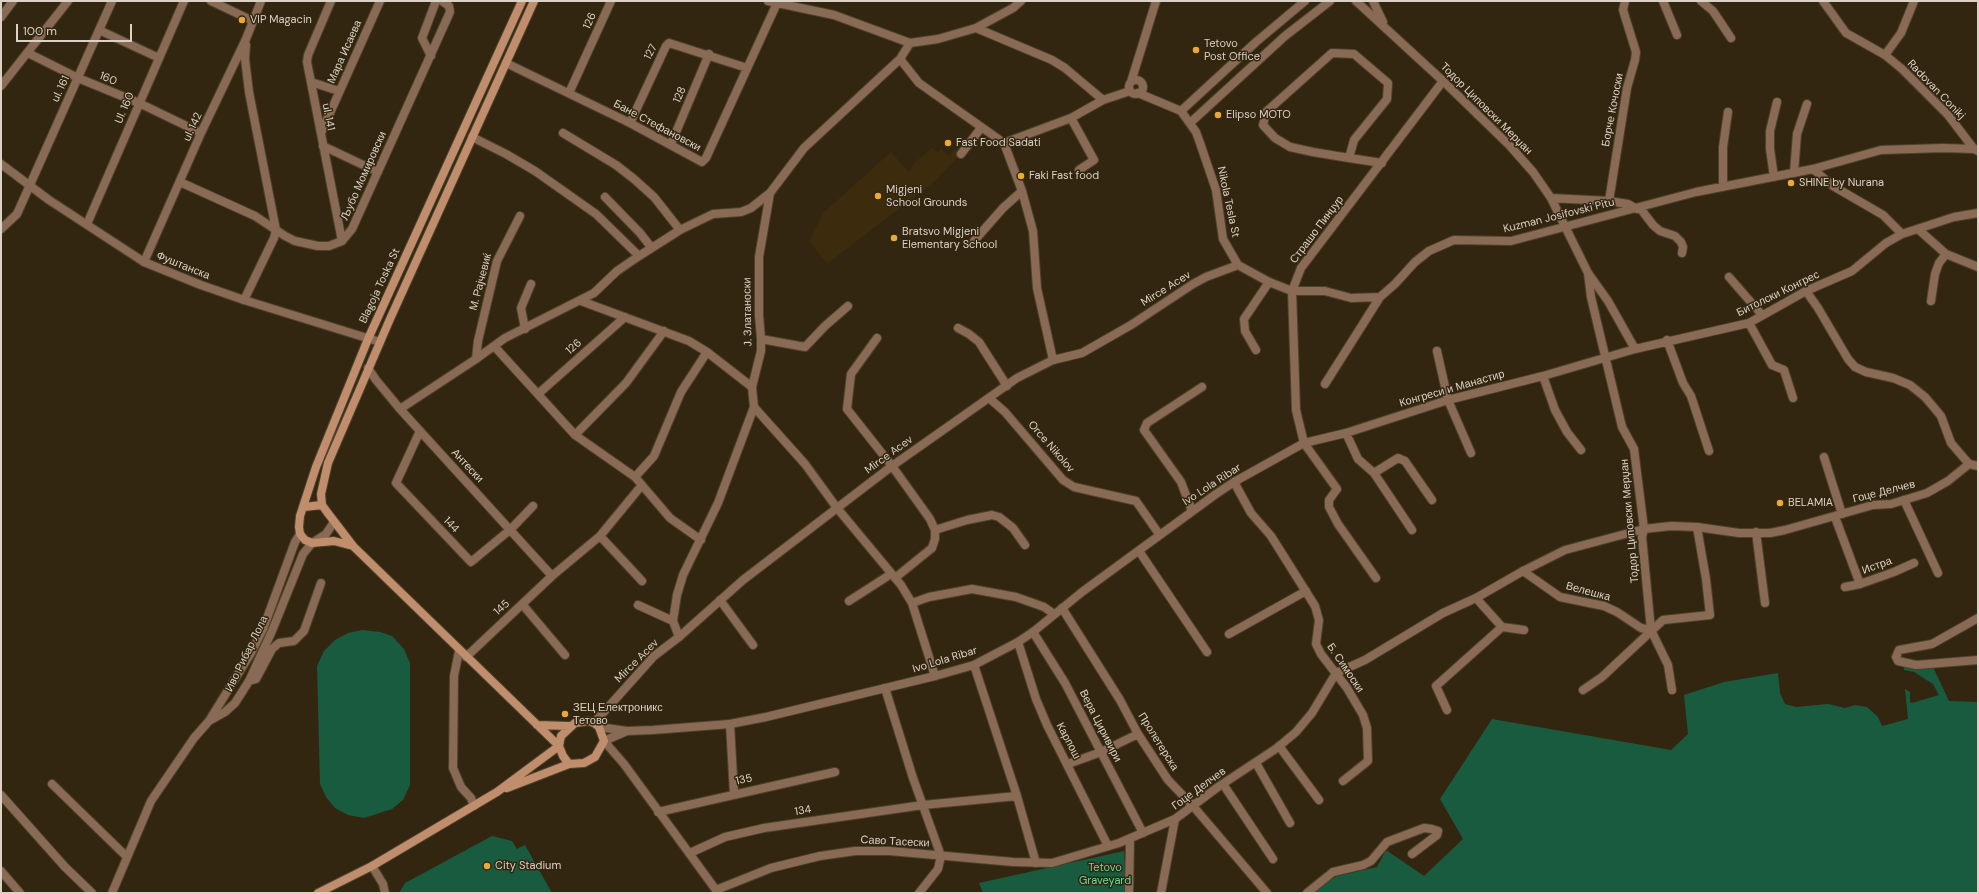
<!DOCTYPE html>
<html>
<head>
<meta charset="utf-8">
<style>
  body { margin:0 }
  #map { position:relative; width:1979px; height:894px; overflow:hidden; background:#332610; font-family:"DM Sans",sans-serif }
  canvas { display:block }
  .frame { position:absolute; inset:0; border:2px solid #dbd2c5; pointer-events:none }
  .scale { position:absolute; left:16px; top:24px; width:116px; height:18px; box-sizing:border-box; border:2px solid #dbd2c5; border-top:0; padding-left:5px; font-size:12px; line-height:14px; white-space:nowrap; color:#dbd2c5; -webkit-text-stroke:3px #332610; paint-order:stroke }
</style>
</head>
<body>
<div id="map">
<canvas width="1979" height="894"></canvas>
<div class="frame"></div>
<div class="scale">100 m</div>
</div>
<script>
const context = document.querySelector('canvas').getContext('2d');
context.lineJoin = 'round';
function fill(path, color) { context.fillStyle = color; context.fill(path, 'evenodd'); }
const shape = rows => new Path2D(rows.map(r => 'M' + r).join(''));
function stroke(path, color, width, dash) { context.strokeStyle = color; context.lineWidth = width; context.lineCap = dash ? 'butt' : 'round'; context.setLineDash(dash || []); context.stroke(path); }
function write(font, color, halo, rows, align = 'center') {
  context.font = font + ' "DM Sans",sans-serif'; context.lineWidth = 3; context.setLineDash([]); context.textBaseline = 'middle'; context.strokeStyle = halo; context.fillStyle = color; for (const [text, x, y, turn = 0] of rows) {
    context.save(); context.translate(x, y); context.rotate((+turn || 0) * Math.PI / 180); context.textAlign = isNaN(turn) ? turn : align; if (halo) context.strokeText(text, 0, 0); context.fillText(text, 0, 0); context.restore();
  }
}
const built = shape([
  [932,148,938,152,941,149,949,156,955,148,961,154,935,181,827,264,809,241,824,212,891,152,909,172,914,163]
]);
const green = shape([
  [362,630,380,632,392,636,404,649,410,663,410,785,403,800,392,809,364,818,348,815,335,808,326,797,320,784,317,666,324,651,335,640,348,633],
  [1904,664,1932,665,1949,701,1978,702,1978,893,1309,893,1337,876,1377,867,1386,850,1424,876,1463,839,1440,799,1492,719,1671,750,1688,734,1684,695,1724,682,1778,673,1780,693,1785,704,1796,707,1828,704,1845,708,1855,705,1867,707,1878,717,1882,726,1908,719,1905,689,1910,692,1910,702,1912,703,1939,695,1933,684,1914,672,1904,670],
  [492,836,512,841,517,849,525,845,552,893,399,893,405,883],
  [1124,851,1126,893,983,893,979,883]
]);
const minor = shape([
  [211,1,253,21],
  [331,1,308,55,307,62,342,241],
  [768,1,834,15,910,43,938,39,976,28,1013,8,1021,1],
  [1663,1,1677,35],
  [1701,1,1713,11,1731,38],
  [976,28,1052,60,1065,68,1103,100],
  [99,30,159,58],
  [28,53,78,78,139,103,201,133],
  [1885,55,1901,33,1914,1],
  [431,56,422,38,436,1],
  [900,59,919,83,1004,143,1022,191,1033,231,1037,288,1053,360],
  [506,63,630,123,702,162,706,158,778,1],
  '1129 87a7 7 0 1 1 14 0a7 7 0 1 1-14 0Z',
  [1443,81,1510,146,1533,172,1551,198,1588,273,1608,301,1635,349],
  [311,82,339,91],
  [1131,82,1156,1],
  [1,86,68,1],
  [569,93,611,1],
  [1138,93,1181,111],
  [1071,118,1094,160,1079,170],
  [630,123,666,46,669,43,747,68],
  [321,133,380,1],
  [563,133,616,165,634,179,654,197,680,230],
  [472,137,506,154,535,171,596,214,639,256],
  [1004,143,1071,118,1103,100,1130,91],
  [671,144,709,54],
  [323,146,378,172],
  [961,154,981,128],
  [1349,158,1354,140,1387,99,1388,83,1354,54,1332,53,1266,112,1263,125,1275,138,1290,147,1313,152,1349,158,1382,163],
  [1813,169,1833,186,1883,215,1902,234],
  [1794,173,1797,134,1807,104],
  [1774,177,1770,149,1770,131,1777,102],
  [180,182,255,216,285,236,295,241,318,246,329,246,342,241,352,229,450,12,449,6,442,1],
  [1723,187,1723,147,1728,112],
  [605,197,640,233,651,247],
  [1551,198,1609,201,1628,204,1637,209],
  [1609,201,1627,88,1635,60,1636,52,1623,10,1625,1],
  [1640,208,1653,225,1660,231,1675,236,1681,242,1683,247,1682,253],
  [87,224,184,1],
  [1,229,17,214,112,1],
  [1919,230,1946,254,1978,267],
  [974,241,1003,208,1022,191],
  [144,262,201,133,246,39,261,1],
  [1588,273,1591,297,1622,427,1634,449,1644,529,1642,537,1651,630,1668,665,1672,690],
  [1729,277,1762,315],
  [1292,291,1325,291,1351,298,1380,297,1395,284,1415,262,1429,251,1454,240,1511,241,1696,192,1813,169,1881,150,1943,148,1974,149],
  [1806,291,1818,308,1848,359,1855,367,1866,372,1893,378,1910,385,1925,397,1941,416,1951,443,1969,464],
  [244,300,274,238,276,230,249,92,245,59,246,45],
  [581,301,689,341,707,352,752,387],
  [1931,301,1935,274,1939,263,1946,254],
  [1749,323,1772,365,1784,370,1793,398],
  [958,328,969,334,979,342,1007,386],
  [525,329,521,308,531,284],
  [877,338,851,374,847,409,892,466,930,519,935,530,935,539,932,548,895,578],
  [761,339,805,347,825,326,848,306],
  [1667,340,1683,383,1691,396,1709,451],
  [494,346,575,435,635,477,670,518,701,540],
  [1256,350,1245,331,1244,319,1269,282],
  [1437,351,1448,400,1471,453],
  [476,359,478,341,497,261,520,216],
  [368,368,376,380,400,409,552,576],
  [1543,376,1555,410,1567,432,1581,450],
  [1325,384,1380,297],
  [538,394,625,317],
  [989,398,1005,412,1063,480,1074,487,1136,501,1159,534],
  [754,407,805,464,837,508,901,585,912,603,935,676],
  [400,409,476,359,505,338,594,293,617,271,639,256,680,230,713,214,741,212,751,208,770,193,804,148,900,59,910,43],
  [420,431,396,483,471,562,511,529,533,506],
  [1346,433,1358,459,1374,473,1412,530],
  [575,435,626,383,664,331],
  [1824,457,1842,514],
  [1374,473,1398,458,1405,461,1432,500],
  [635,477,654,456,681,392,707,352],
  [1234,482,1251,513,1271,536,1315,606,1319,620,1316,644,1321,654,1347,688,1363,715,1367,728,1368,761,1343,781],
  [1904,500,1938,573],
  [1192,511,1181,482,1144,430,1147,423,1202,387],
  [1835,517,1860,584],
  [935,530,967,520,992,515,999,517,1013,528,1025,545],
  [1756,532,1765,603],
  [600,536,642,581],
  [1139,551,1207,652],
  [1523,571,1560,597,1604,606,1617,612,1641,628,1651,630],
  [1376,578,1338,524,1329,507,1329,500,1337,489,1304,443,1346,433,1448,400,1543,376,1635,349,1749,323,1806,291,1852,271,1886,243,1902,234,1954,217,1978,213],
  [1845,587,1860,584,1894,572,1914,563],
  [1476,598,1502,627,1524,630],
  [720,600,753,645],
  [849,601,891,574],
  [912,603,929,597,972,589,1016,597,1044,607,1054,614],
  [522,604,565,655],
  [638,605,673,621],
  [1062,608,1120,700,1138,734,1168,780,1193,806,1267,893],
  [1978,618,1932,644,1899,650,1896,657,1898,661,1916,665,1978,660],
  [1033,632,1065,683,1143,833],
  [1229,634,1306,591],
  [679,637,673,621,677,595,683,575,718,503,754,407,752,387,761,351,761,339,759,315,759,257,770,193],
  [1018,642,1036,699,1047,725,1108,846],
  [459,651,454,676,453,768,461,787,471,798,474,806],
  [466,657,552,576,600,536,642,485],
  [974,665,1017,796,1036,863],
  [249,681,256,679,272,649,279,643,294,641,304,631,321,583],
  [885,688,913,778,941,856,938,869,919,893],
  [1583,690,1602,677,1663,620,1710,615,1706,579,1697,527],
  [1447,710,1436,686,1502,627],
  [209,721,251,653,263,629,295,542,300,534],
  [730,724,734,794],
  [1279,746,1319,800],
  [1256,763,1290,823],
  [1068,764,1101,752,1138,734],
  [52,784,127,857],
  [1223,784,1273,859],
  [1,795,65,867,92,893],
  [658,812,835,772],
  [690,853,725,837,764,828,923,805,1017,796],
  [372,866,383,884,385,893],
  [1,871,20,893],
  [112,893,151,801,194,738,209,721,225,712,235,703,249,681,272,631,303,554,312,543,326,534,334,522],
  [1129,893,1130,839],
  [1161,893,1175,819],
  [1307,893,1333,872,1363,865,1371,861,1387,842,1424,828,1432,829,1438,831,1437,835,1412,854]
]);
const tertiary = shape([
  [1373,1,1383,22],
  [1823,1,1846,33,1885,55,1902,69,1948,115,1974,149,1978,151],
  [1,17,13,1],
  [1190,123,1285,36,1330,1],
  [1,164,49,200,144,262,201,285,244,300,380,342],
  [1292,291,1269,282,1238,265,1223,239,1216,190,1200,143,1196,132,1181,111,1256,42,1305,1],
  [594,723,654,656,679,637,743,580,892,466,1017,378,1053,360,1082,353,1131,325,1193,284,1206,277,1238,265],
  [599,727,627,731,653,730,730,724,766,717,935,676,974,665,1018,642,1033,632,1082,592,1216,494,1234,482,1304,443,1296,410,1292,291,1301,268,1443,81,1356,1],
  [627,731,604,741,624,764,716,890,771,868,820,856,855,851,890,851,1013,862,1052,863,1119,843,1175,819,1218,787,1277,748,1296,732,1312,713,1336,673,1365,660,1443,613,1476,598,1523,571,1565,550,1644,529,1671,526,1697,527,1739,533,1770,533,1785,530,1873,505,1891,504,1927,493,1948,481,1969,464,1978,466]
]);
const secondary = shape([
  [304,507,322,505],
  [353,546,334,541,312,543,305,540,300,534,299,527,300,516,316,467,368,339,522,1],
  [537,725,569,726],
  [507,788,569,764],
  [318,893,372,866,497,792,559,746,561,736,575,723,589,721,594,723,599,727,604,741,595,757,584,763,569,764,563,756,559,746,353,546,327,512,322,505,321,494,328,463,390,319,534,1]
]);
const markers = [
  [242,20,4,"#eaaa39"],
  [1196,50,4,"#eaaa39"],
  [1218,115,4,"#eaaa39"],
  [948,143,4,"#eaaa39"],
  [1021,176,4,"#eaaa39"],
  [1791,183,4,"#eaaa39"],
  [878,196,4,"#eaaa39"],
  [894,238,4,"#eaaa39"],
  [1780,503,4,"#eaaa39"],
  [565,714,4,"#eaaa39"],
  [487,866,4,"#eaaa39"]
];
const poiNames = [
  ["VIP Magacin",250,20],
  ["Tetovo",1204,44],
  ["Post Office",1204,57],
  ["Elipso MOTO",1226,115],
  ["Fast Food Sadati",956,143],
  ["Faki Fast food",1029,176],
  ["SHINE by Nurana",1799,183],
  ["Migjeni",886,190],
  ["School Grounds",886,203],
  ["Bratsvo Migjeni",902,232],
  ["Elementary School",902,245],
  ["BELAMIA",1788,503],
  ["ЗЕЦ Електроникс",573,708],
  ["Тетово",573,721],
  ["City Stadium",495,866]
];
const streetNames = [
  ["126",590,21,-66],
  ["Мара Исаева",345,52,-66],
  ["127",651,52,-63],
  ["160",108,79,22],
  ["ul. 161",61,89,-65],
  ["Radovan Conikj",1936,90,46],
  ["128",680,95,-67],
  ["Ul. 160",125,108,-67],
  ["Тодор Циповски Мерџан",1486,109,45],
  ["Борче Кочоски",1613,110,-79],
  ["ul. 141",328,117,79],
  ["Бане Стефановски",657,126,28],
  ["ul. 142",193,127,-65],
  ["Љубо Момировски",364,176,-66],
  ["Nikola Tesla St",1228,202,78],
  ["Kuzman Josifovski Pitu",1559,216,-14],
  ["Страшо Пинџур",1317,230,-53],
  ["Фуштанска",183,266,22],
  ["М. Рајчевиќ",481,282,-75],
  ["Blagoja Toska St",380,286,-65],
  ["Mirce Acev",1166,289,-32],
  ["Битолски Конгрес",1778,294,-26],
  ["Ј. Златаноски",748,312,-91],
  ["126",574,347,-42],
  ["Конгреси и Манастир",1452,389,-16],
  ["Orce Nikolov",1051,447,49],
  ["Mirce Acev",889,455,-36],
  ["Антески",467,466,47],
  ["Ivo Lola Ribar",1212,485,-33],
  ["Гоце Делчев",1884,492,-14],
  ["Тодор Циповски Мерџан",1630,521,-95],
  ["144",451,525,46],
  ["Истра",1877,566,-20],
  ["Велешка",1588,592,15],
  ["145",502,608,-43],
  ["Иво Рибар Лола",247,654,-64],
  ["Ivo Lola Ribar",945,660,-17],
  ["Mirce Acev",637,661,-45],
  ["Б. Симоски",1345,668,56],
  ["Вера Циривири",1100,726,63],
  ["Карпош",1068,741,62],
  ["Пролетерска",1158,742,58],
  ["135",744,780,-12],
  ["Гоце Делчев",1199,789,-36],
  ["134",803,811,-9],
  ["Саво Тасески",895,842,3]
];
const parkNames = [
  ["Tetovo",1105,868],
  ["Graveyard",1105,881]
];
fill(built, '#3c2b0d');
fill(green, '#195b3e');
stroke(minor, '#4e422d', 10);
stroke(tertiary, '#4e422d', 10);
stroke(secondary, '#4e422d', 10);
stroke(minor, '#896a55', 8);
stroke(tertiary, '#896a55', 8);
stroke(secondary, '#c08e6c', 8);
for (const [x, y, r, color] of markers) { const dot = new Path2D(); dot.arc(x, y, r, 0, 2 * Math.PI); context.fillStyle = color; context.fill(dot); stroke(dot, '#332610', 1.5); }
write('11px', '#dbd2c5', '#332610', poiNames, 'left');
write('11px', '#dbd2c5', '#332610', streetNames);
write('11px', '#5fdea1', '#332610', parkNames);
</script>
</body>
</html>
